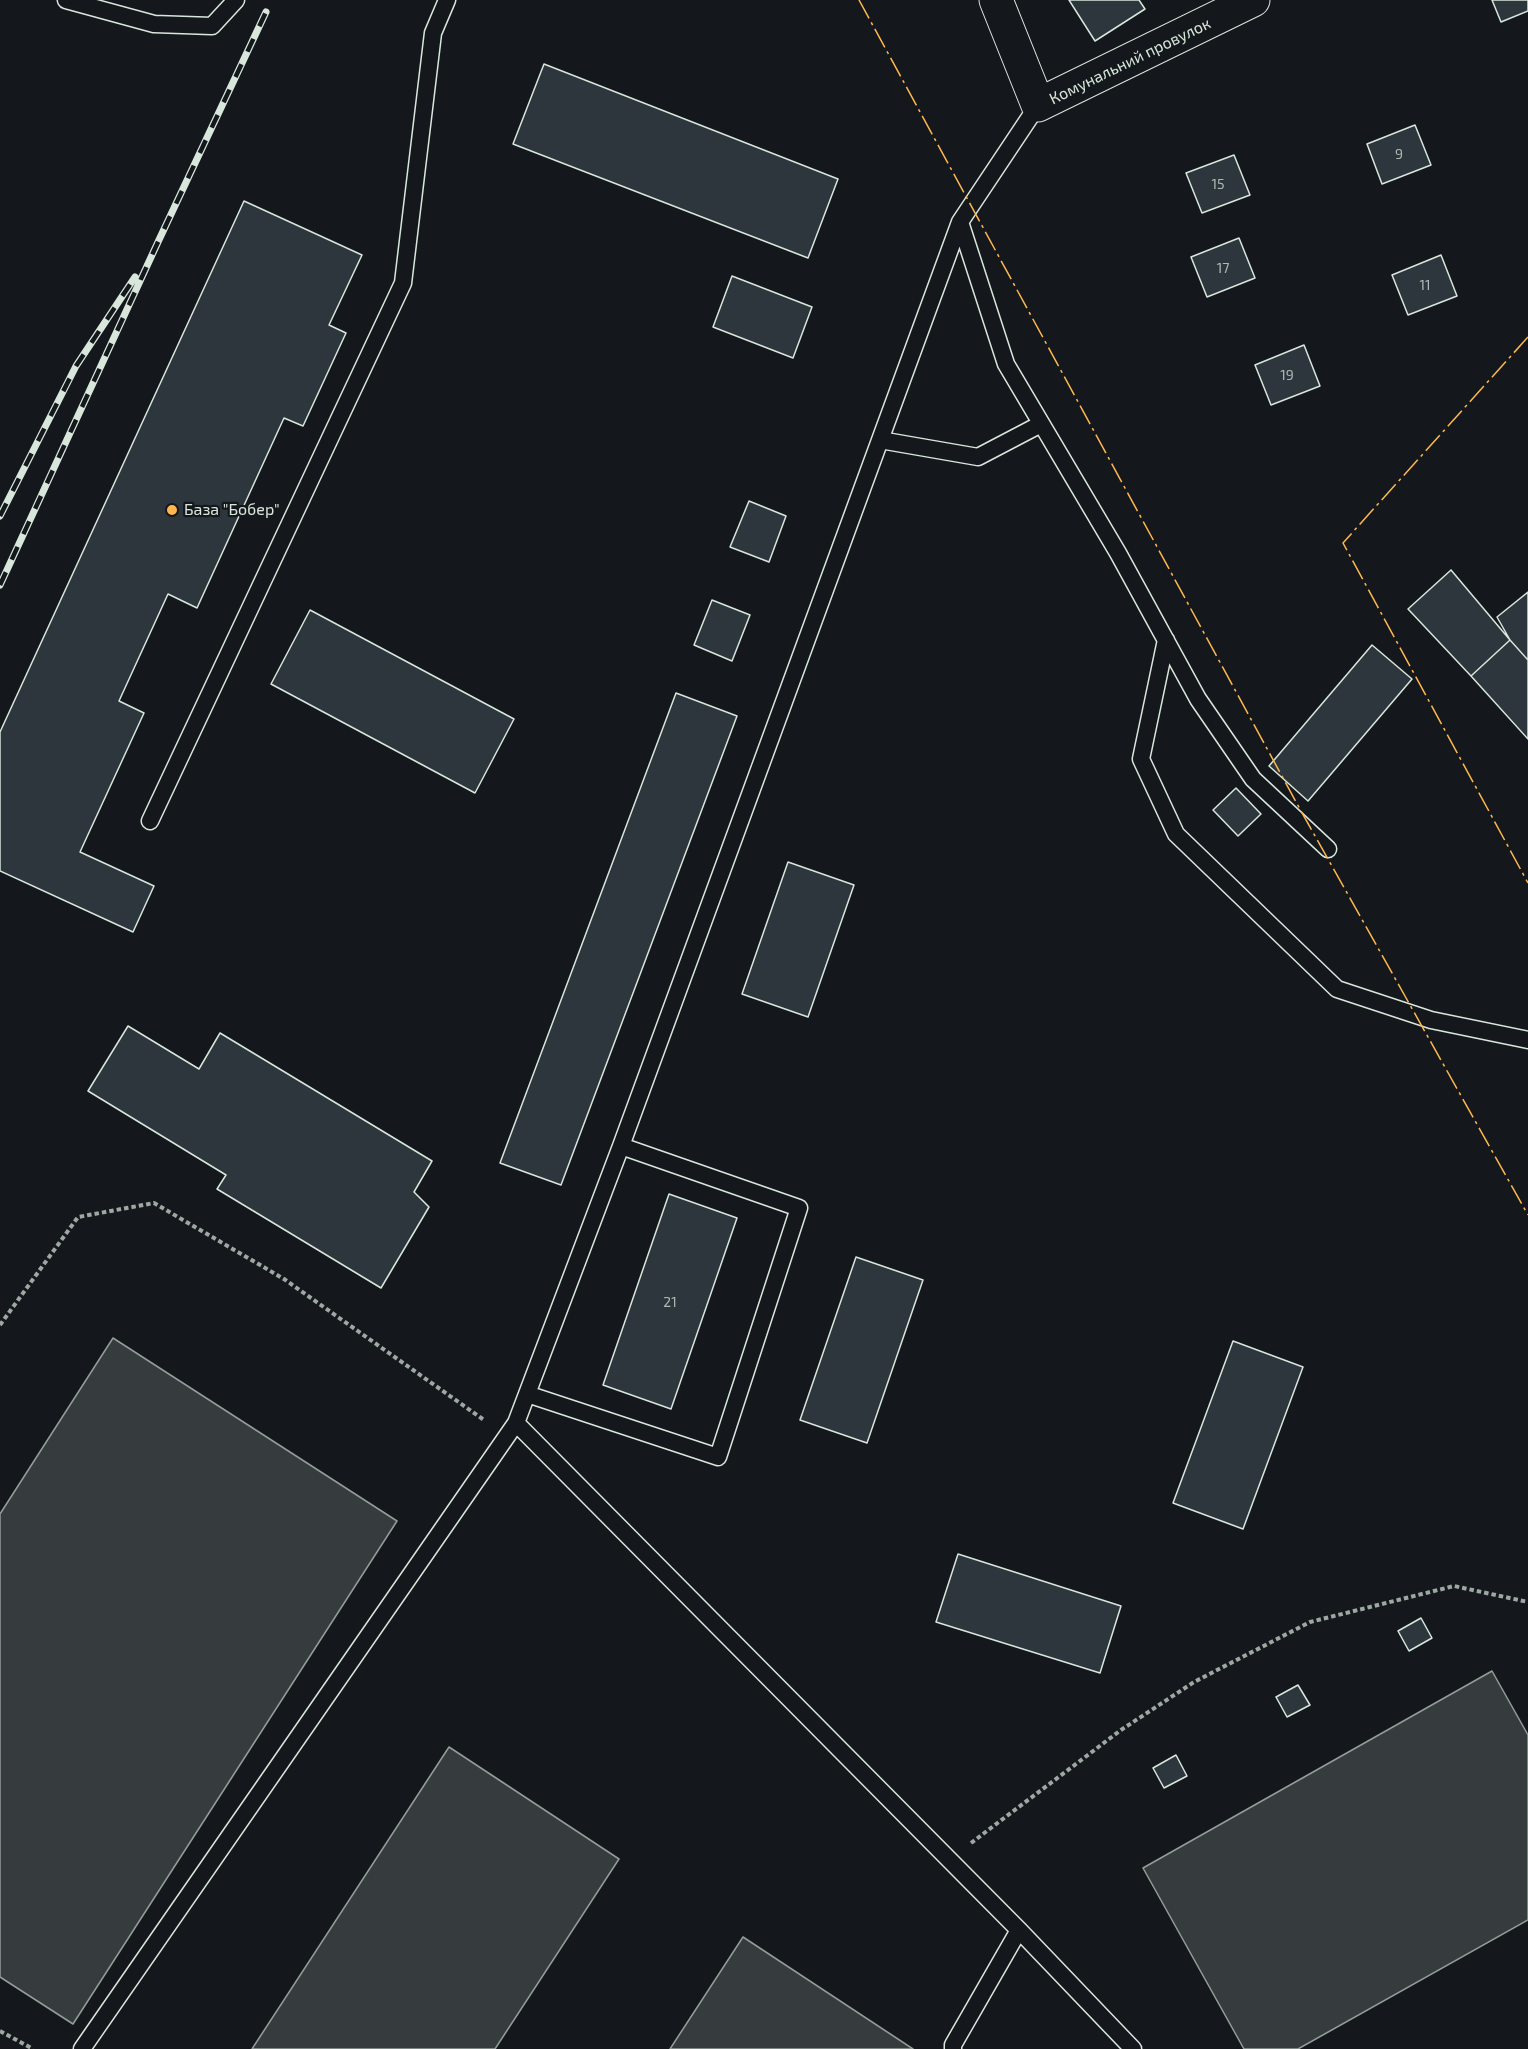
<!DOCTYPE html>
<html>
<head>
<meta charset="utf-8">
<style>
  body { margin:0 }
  canvas { display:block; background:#14181c }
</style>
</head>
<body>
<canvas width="1528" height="2049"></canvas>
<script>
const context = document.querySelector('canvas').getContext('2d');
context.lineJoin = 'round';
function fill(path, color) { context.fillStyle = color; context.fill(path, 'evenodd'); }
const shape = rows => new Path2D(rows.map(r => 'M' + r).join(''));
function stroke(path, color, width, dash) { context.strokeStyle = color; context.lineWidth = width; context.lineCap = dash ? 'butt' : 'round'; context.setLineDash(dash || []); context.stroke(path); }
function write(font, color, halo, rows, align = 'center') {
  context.font = font + ' "Exo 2",sans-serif'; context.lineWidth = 4.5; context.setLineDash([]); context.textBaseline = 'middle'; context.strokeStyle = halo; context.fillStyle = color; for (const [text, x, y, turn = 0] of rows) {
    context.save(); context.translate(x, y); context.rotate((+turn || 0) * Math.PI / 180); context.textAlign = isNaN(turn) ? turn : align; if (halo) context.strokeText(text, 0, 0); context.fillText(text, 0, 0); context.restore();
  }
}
const water = shape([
  [113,1338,397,1521,73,2024,0,1977,0,1514,113,1338],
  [1492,1671,1528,1735,1528,1920,1298,2049,1244,2049,1143,1868,1492,1671],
  [449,1747,619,1859,495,2049,252,2049,449,1747],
  [743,1937,913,2049,670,2049,743,1937]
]);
const building = shape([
  [1069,0,1139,0,1145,9,1095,41,1069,0],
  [1492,0,1528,0,1528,11,1501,22,1492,0],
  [544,64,838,179,808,258,513,144,544,64],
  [1415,125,1431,165,1382,184,1367,144,1415,125],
  [1234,155,1250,195,1202,213,1186,173,1234,155],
  [244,201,362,255,329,325,346,333,303,426,284,418,197,608,168,594,119,701,144,713,80,852,154,886,133,932,0,871,0,732,244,201],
  [1239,238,1255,278,1207,297,1191,257,1239,238],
  [1441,255,1457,296,1408,315,1392,275,1441,255],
  [732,276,812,307,793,358,713,327,732,276],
  [1304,345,1320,386,1271,405,1255,365,1304,345],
  [749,501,786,516,769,562,730,547,749,501],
  [1451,570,1510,640,1471,676,1408,609,1451,570],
  [1528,592,1528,660,1510,640,1497,617,1528,592],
  [712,600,750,615,732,661,694,645,712,600],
  [310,610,514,719,475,793,271,684,310,610],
  [1510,640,1528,660,1528,739,1471,676,1510,640],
  [1372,645,1412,679,1308,801,1269,766,1372,645],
  [676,693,737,716,561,1185,500,1163,676,693],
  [1236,788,1261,814,1238,836,1213,810,1236,788],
  [788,862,854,885,808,1017,742,994,788,862],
  [128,1026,199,1069,220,1033,432,1161,414,1192,429,1207,381,1288,217,1189,226,1175,88,1091,128,1026],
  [669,1194,737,1218,671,1409,603,1385,669,1194],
  [856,1257,923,1280,867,1443,800,1420,856,1257],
  [1233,1341,1303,1367,1243,1529,1173,1503,1233,1341],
  [958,1554,1121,1606,1100,1673,936,1622,958,1554],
  [1421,1618,1432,1638,1409,1651,1398,1631,1421,1618],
  [1298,1685,1310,1705,1287,1717,1276,1697,1298,1685],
  [1176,1755,1187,1776,1164,1788,1153,1768,1176,1755]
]);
const path = shape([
  [0,1325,78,1217,154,1203,284,1279,484,1420],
  [971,1843,1121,1730,1194,1682,1310,1622,1454,1586,1528,1602],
  [0,2031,33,2049]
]);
const lane = shape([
  [66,0,154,24,212,26,236,0],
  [960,222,1006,364,1118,553,1198,699,1253,779,1328,849],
  [880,440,978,457,1041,424],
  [1166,640,1141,759,1176,834,1337,989,1431,1020,1528,1040],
  [150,821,403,283,433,33,447,0],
  [527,1394,718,1457,799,1208,621,1146],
  [516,1423,1019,1930,1133,2049],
  [82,2049,516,1423,621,1146,960,222,1038,105],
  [953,2049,953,2045,1019,1930]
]);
const street = shape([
  [996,0,1038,105,1253,0]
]);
const rail = shape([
  [0,516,76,366,135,277],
  [0,585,158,242,266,12]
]);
const power = shape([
  [859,0,1301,811,1528,1215],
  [1528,337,1343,543,1528,883]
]);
const markers = [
  [172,510,6,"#ffb74d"]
];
const numberNames = [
  ["9",1399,154],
  ["15",1218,184],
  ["17",1223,268],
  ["11",1425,285],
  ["19",1287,375],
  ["21",670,1302]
];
const streetNames = [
  ["Комунальний провулок",1130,61,-26]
];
const poiNames = [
  ["База \"Бобер\"",184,510]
];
fill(water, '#363b3e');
stroke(water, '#939e99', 1.5);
fill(building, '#2c363c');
stroke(building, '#d8e6dc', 1.5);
stroke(lane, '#d8e6dc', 19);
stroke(street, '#d8e6dc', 35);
stroke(path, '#9da8a2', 4, [4.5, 3]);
stroke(lane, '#14181c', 16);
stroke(street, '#14181c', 33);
stroke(rail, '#d8e6dc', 7);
stroke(rail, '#14181c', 4.5, [14]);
stroke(power, '#ffb74d', 1.5, [21, 4.5, 3, 4.5]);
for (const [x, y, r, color] of markers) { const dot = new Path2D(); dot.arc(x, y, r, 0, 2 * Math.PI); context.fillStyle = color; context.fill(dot); stroke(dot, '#14181c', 2); }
write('14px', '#adbab4', null, numberNames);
write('16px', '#d8e6dc', '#14181c', streetNames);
write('16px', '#d8e6dc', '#14181c', poiNames, 'left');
</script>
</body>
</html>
